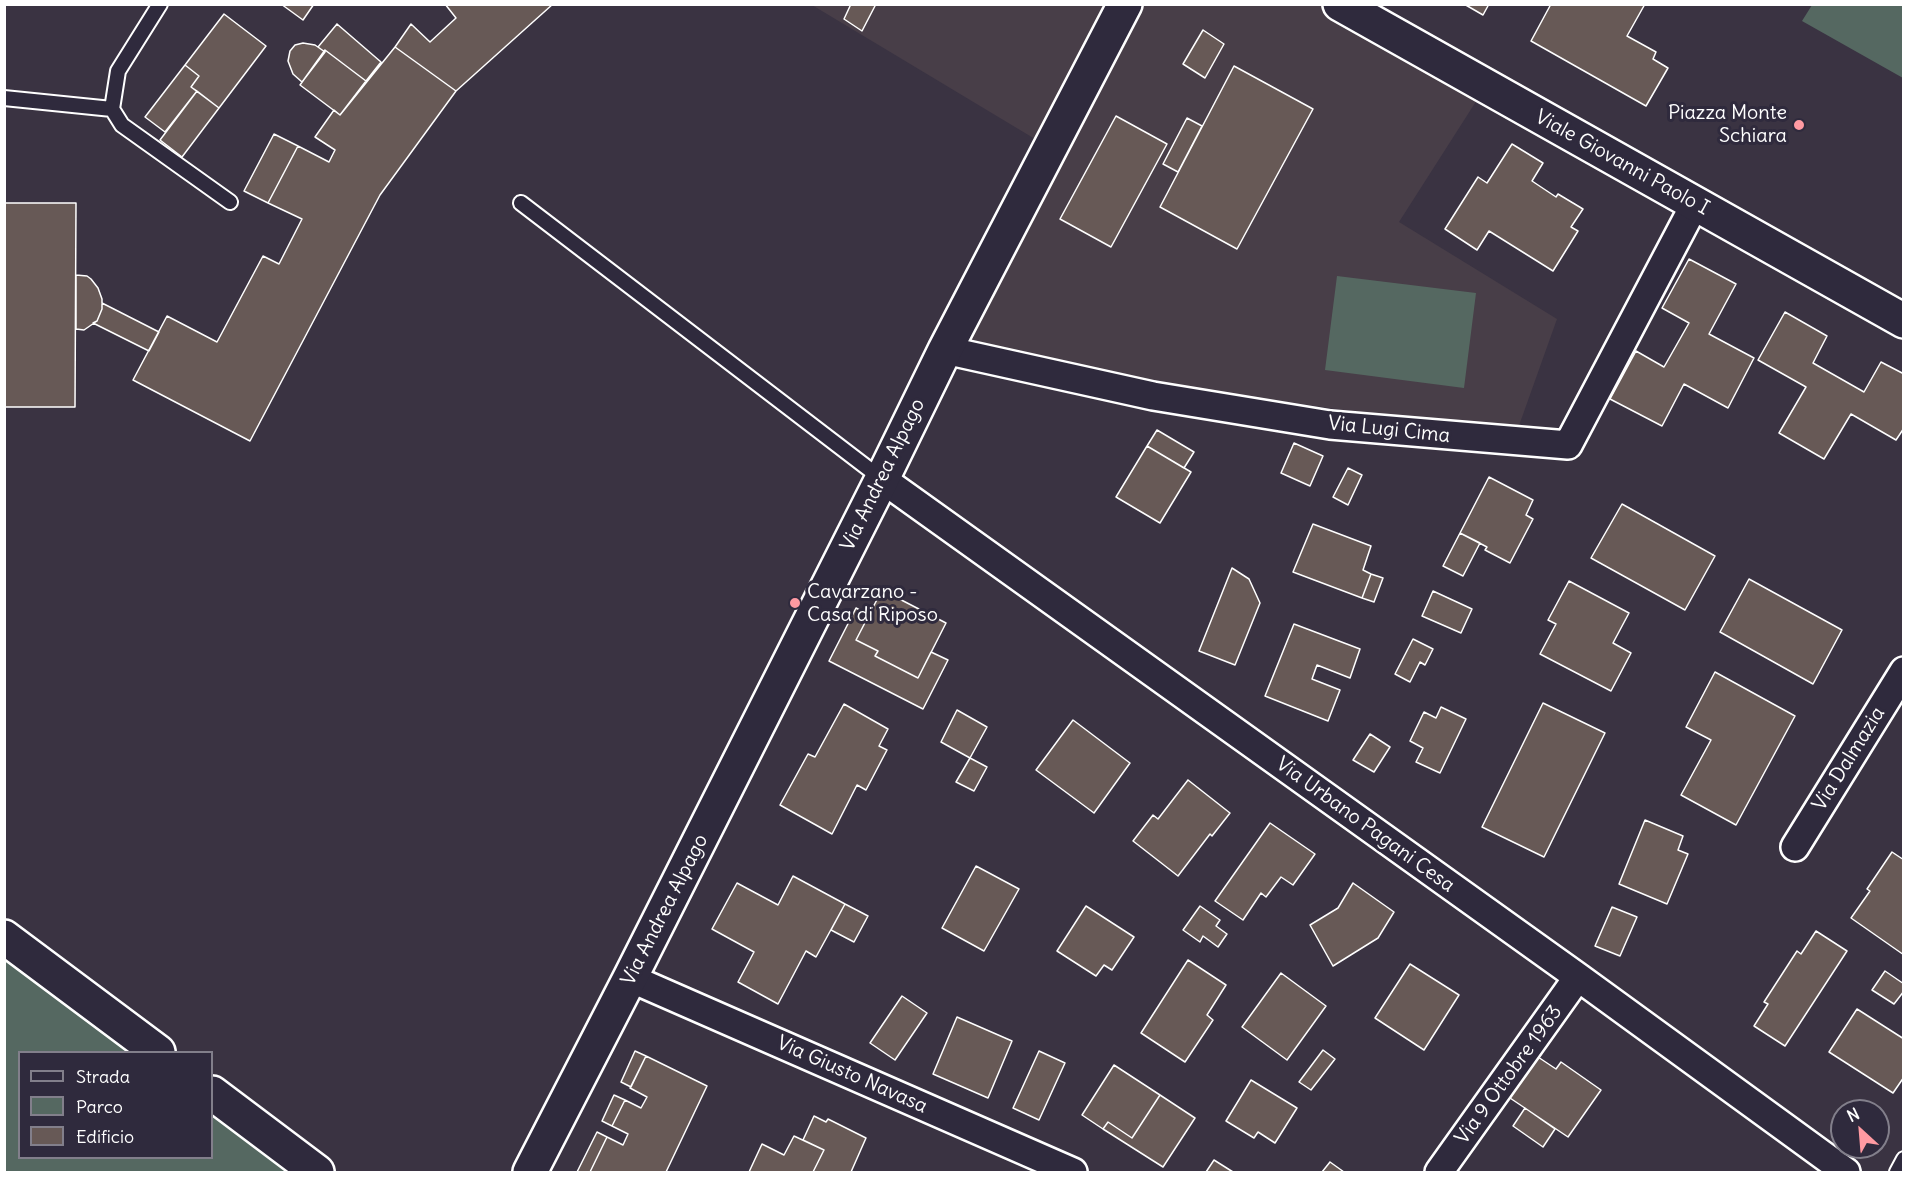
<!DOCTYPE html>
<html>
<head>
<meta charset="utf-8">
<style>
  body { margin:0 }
  #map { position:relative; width:1908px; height:1177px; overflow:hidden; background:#3a3342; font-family:Delius,sans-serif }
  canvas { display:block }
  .frame { position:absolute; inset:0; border:6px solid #fff; pointer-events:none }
  .legend { position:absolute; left:18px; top:1051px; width:195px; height:108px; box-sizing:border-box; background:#2f2a3d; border:2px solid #827f8b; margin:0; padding:8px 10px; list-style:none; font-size:18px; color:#fff }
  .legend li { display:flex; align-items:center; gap:12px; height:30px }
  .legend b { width:30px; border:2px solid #827f8b }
  .north { position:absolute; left:1830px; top:1099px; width:60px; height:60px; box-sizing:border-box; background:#2f2a3d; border:2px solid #827f8b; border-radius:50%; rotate:334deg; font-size:16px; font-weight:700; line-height:24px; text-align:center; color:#fff }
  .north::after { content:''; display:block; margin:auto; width:21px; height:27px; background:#ff9aa2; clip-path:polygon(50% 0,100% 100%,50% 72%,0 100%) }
</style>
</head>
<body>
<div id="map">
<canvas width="1908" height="1177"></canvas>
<div class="frame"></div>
<ul class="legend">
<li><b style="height:8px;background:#2f2a3d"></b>Strada</li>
<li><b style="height:16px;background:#556861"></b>Parco</li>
<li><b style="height:16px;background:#675956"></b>Edificio</li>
</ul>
<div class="north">N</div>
</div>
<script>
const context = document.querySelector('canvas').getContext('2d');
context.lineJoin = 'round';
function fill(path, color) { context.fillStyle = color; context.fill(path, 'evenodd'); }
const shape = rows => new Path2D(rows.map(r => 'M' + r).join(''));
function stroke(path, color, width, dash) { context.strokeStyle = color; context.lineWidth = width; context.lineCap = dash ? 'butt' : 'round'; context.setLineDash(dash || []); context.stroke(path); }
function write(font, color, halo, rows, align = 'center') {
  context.font = font + ' Delius,sans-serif'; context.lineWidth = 6; context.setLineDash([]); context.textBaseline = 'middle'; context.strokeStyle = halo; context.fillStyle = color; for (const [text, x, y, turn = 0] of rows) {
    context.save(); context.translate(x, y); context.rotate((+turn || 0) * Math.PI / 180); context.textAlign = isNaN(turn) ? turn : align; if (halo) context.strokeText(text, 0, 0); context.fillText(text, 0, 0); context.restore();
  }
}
const built = shape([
  [812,5,1359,5,1491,78,1399,222,1557,319,1516,434,950,355,1055,151]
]);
const green = shape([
  [1812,5,1903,5,1903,78,1802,21],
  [1337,276,1476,293,1464,388,1325,370],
  [4,924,172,1052,20,1052,20,1158,212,1158,212,1083,329,1172,5,1172]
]);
const building = shape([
  [281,4,314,4,303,20,281,4],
  [553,4,456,91,395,47,411,24,430,42,456,18,445,4,553,4],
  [851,4,876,4,862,31,844,19,851,4],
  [1464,4,1489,4,1483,15,1464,4],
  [1551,4,1645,4,1627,36,1656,52,1653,59,1668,68,1646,106,1531,41,1551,4],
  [224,14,266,46,219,108,191,87,199,76,185,65,224,14],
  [337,24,381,62,366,81,325,50,325,52,318,47,337,24],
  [1203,30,1224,44,1205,78,1183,64,1203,30],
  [303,43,315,45,325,52,302,82,293,74,288,61,290,51,295,45,303,43],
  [395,47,456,91,380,195,250,441,133,380,167,316,217,342,263,256,279,264,302,219,268,203,298,146,329,162,335,150,315,137,334,110,340,115,395,47],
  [325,50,366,81,340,115,300,85,325,50],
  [185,65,199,76,191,87,197,91,165,132,145,117,185,65],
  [1234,66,1313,109,1237,249,1160,207,1234,66],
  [197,91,219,108,182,157,160,140,197,91],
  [1116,116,1167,144,1111,247,1060,219,1116,116],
  [1187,118,1202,126,1178,172,1163,164,1187,118],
  [274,134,298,146,268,203,244,191,274,134],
  [1512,144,1543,163,1532,181,1556,197,1558,194,1583,209,1571,227,1578,231,1553,271,1489,231,1477,250,1445,229,1478,177,1487,183,1512,144],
  [4,203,76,203,75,407,4,407,4,203],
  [1689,259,1736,284,1709,334,1754,358,1728,408,1684,384,1662,426,1610,399,1636,351,1664,367,1689,323,1662,308,1689,259],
  [76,275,87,276,91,279,98,288,102,299,102,309,97,321,84,330,76,329,76,275],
  [102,303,159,332,149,351,93,323,97,321,102,309,102,303],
  [1785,312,1827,336,1813,363,1864,392,1881,362,1904,374,1904,428,1896,440,1851,414,1824,459,1779,433,1806,387,1758,360,1785,312],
  [1157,430,1194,452,1184,468,1147,446,1157,430],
  [1294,443,1323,456,1310,486,1281,473,1294,443],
  [1147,446,1191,472,1160,523,1116,497,1147,446],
  [1348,468,1362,475,1348,505,1333,497,1348,468],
  [1489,477,1533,500,1526,515,1533,519,1510,563,1485,550,1487,547,1460,533,1489,477],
  [1622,504,1715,556,1685,610,1591,558,1622,504],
  [1313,524,1371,546,1363,570,1371,574,1362,598,1293,572,1313,524],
  [1460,533,1480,543,1463,576,1443,566,1460,533],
  [1232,568,1249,579,1260,603,1235,665,1199,651,1232,568],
  [1371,574,1383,578,1374,602,1362,598,1371,574],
  [1749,579,1842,630,1813,684,1720,632,1749,579],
  [1569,581,1629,613,1613,643,1631,653,1611,691,1540,654,1556,624,1548,620,1569,581],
  [882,590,946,623,918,678,875,656,878,651,856,640,882,590],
  [1433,591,1472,609,1461,633,1422,616,1433,591],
  [856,608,869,615,856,640,878,651,875,656,918,678,931,652,948,660,923,709,829,661,856,608],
  [1294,624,1360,649,1350,678,1317,665,1312,679,1340,690,1328,721,1265,696,1294,624],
  [1413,639,1433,649,1425,665,1420,662,1410,682,1395,674,1413,639],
  [1715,672,1795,716,1736,825,1681,795,1711,740,1686,727,1715,672],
  [1543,703,1605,733,1544,857,1482,827,1543,703],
  [844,704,888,729,879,746,887,750,866,790,857,785,832,834,780,805,808,754,815,757,844,704],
  [1441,707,1466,719,1440,773,1416,762,1423,748,1410,741,1424,712,1436,718,1441,707],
  [957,710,987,727,970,758,941,742,957,710],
  [1073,720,1130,763,1094,813,1036,770,1073,720],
  [1370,734,1390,747,1374,772,1353,760,1370,734],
  [970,758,987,767,974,791,956,782,970,758],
  [1188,780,1230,813,1212,836,1210,834,1178,876,1133,841,1153,815,1158,819,1188,780],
  [1645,820,1683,836,1678,850,1688,854,1667,904,1619,884,1645,820],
  [1270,823,1315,854,1293,885,1281,877,1266,897,1261,893,1243,920,1215,901,1270,823],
  [1892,852,1904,860,1904,955,1851,918,1870,891,1867,889,1892,852],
  [976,866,1019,889,984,951,942,928,976,866],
  [793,876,845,904,816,957,806,951,778,1004,738,982,754,952,712,929,737,883,778,905,793,876],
  [1353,883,1394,912,1378,938,1333,966,1310,925,1338,908,1353,883],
  [845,904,868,916,854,942,831,930,845,904],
  [1086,906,1134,937,1112,970,1104,965,1096,976,1057,951,1086,906],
  [1200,906,1220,920,1216,926,1227,934,1218,947,1203,936,1200,942,1183,930,1200,906],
  [1612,907,1637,917,1620,956,1595,946,1612,907],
  [1816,931,1847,951,1785,1046,1754,1026,1768,1004,1764,1002,1797,951,1801,954,1816,931],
  [1188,960,1226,985,1207,1015,1213,1020,1185,1062,1141,1033,1188,960],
  [1410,964,1459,995,1424,1050,1375,1018,1410,964],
  [1885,971,1904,984,1904,991,1894,1004,1872,990,1885,971],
  [1281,973,1326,1006,1287,1060,1242,1027,1281,973],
  [902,996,927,1013,895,1060,870,1043,902,996],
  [1857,1009,1904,1039,1904,1077,1893,1093,1829,1052,1857,1009],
  [957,1017,1012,1041,988,1098,933,1074,957,1017],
  [1323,1050,1335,1059,1311,1090,1299,1082,1323,1050],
  [635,1051,646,1056,631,1087,621,1082,635,1051],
  [1039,1051,1065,1063,1039,1120,1013,1108,1039,1051],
  [1535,1055,1556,1069,1561,1062,1601,1090,1568,1137,1507,1096,1535,1055],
  [646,1056,707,1086,666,1172,590,1172,607,1137,623,1145,628,1134,612,1126,625,1100,641,1108,647,1097,630,1088,646,1056],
  [1114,1065,1160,1095,1132,1138,1108,1122,1103,1129,1082,1115,1114,1065],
  [1251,1080,1297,1108,1275,1143,1258,1132,1254,1138,1226,1121,1251,1080],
  [614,1095,625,1100,612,1126,602,1121,614,1095],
  [1160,1095,1195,1118,1163,1167,1103,1129,1108,1122,1132,1138,1160,1095],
  [1525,1108,1555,1129,1543,1147,1513,1126,1525,1108],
  [814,1116,826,1122,828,1119,866,1138,851,1172,813,1172,824,1150,803,1140,814,1116],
  [597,1132,607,1137,590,1172,577,1172,597,1132],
  [794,1136,824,1150,813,1172,749,1172,762,1144,784,1155,794,1136],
  [1214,1160,1233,1172,1206,1172,1214,1160],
  [1330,1162,1344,1172,1322,1172,1330,1162]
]);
const service = shape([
  [160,4,118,71,112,109,122,125,230,202],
  [4,98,112,109],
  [521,203,882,479],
  [1897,1172,1904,1159]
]);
const minor = shape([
  [945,350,1153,396,1330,425,1568,445,1695,204],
  [882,479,1578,977,1846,1172],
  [1795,847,1904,671],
  [630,978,1073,1172],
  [1439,1172,1578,977]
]);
const tertiary = shape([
  [1340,4,1904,321],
  [4,937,158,1052],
  [212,1093,317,1172],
  [530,1172,630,978,882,479,945,350,1125,4]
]);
const markers = [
  [1799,125,6,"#ff9aa2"],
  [795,603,6,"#ff9aa2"]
];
const poiNames = [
  ["Piazza Monte",1787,113],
  ["Schiara",1787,136],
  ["Cavarzano -",807,592,"left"],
  ["Casa di Riposo",807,615,"left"]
];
const streetNames = [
  ["Viale Giovanni Paolo I",1622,163,29],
  ["Via Lugi Cima",1389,430,6],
  ["Via Andrea Alpago",883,475,-64],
  ["Via Dalmazia",1849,759,-58],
  ["Via Urbano Pagani Cesa",1365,825,36],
  ["Via Andrea Alpago",665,910,-63],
  ["Via Giusto Navasa",852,1075,24],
  ["Via 9 Ottobre 1963",1509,1075,-54]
];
fill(built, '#483e48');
fill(green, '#556861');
fill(building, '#675956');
stroke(building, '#fff', 1.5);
stroke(service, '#fff', 18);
stroke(minor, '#fff', 32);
stroke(tertiary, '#fff', 38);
stroke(service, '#2f2a3d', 14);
stroke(minor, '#2f2a3d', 27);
stroke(tertiary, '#2f2a3d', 33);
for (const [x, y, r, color] of markers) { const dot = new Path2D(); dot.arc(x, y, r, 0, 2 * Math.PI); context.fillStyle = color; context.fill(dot); stroke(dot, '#2f2a3d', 2); }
write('20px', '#fff', '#2f2a3d', poiNames, 'right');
write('20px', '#fff', '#2f2a3d', streetNames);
</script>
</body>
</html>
